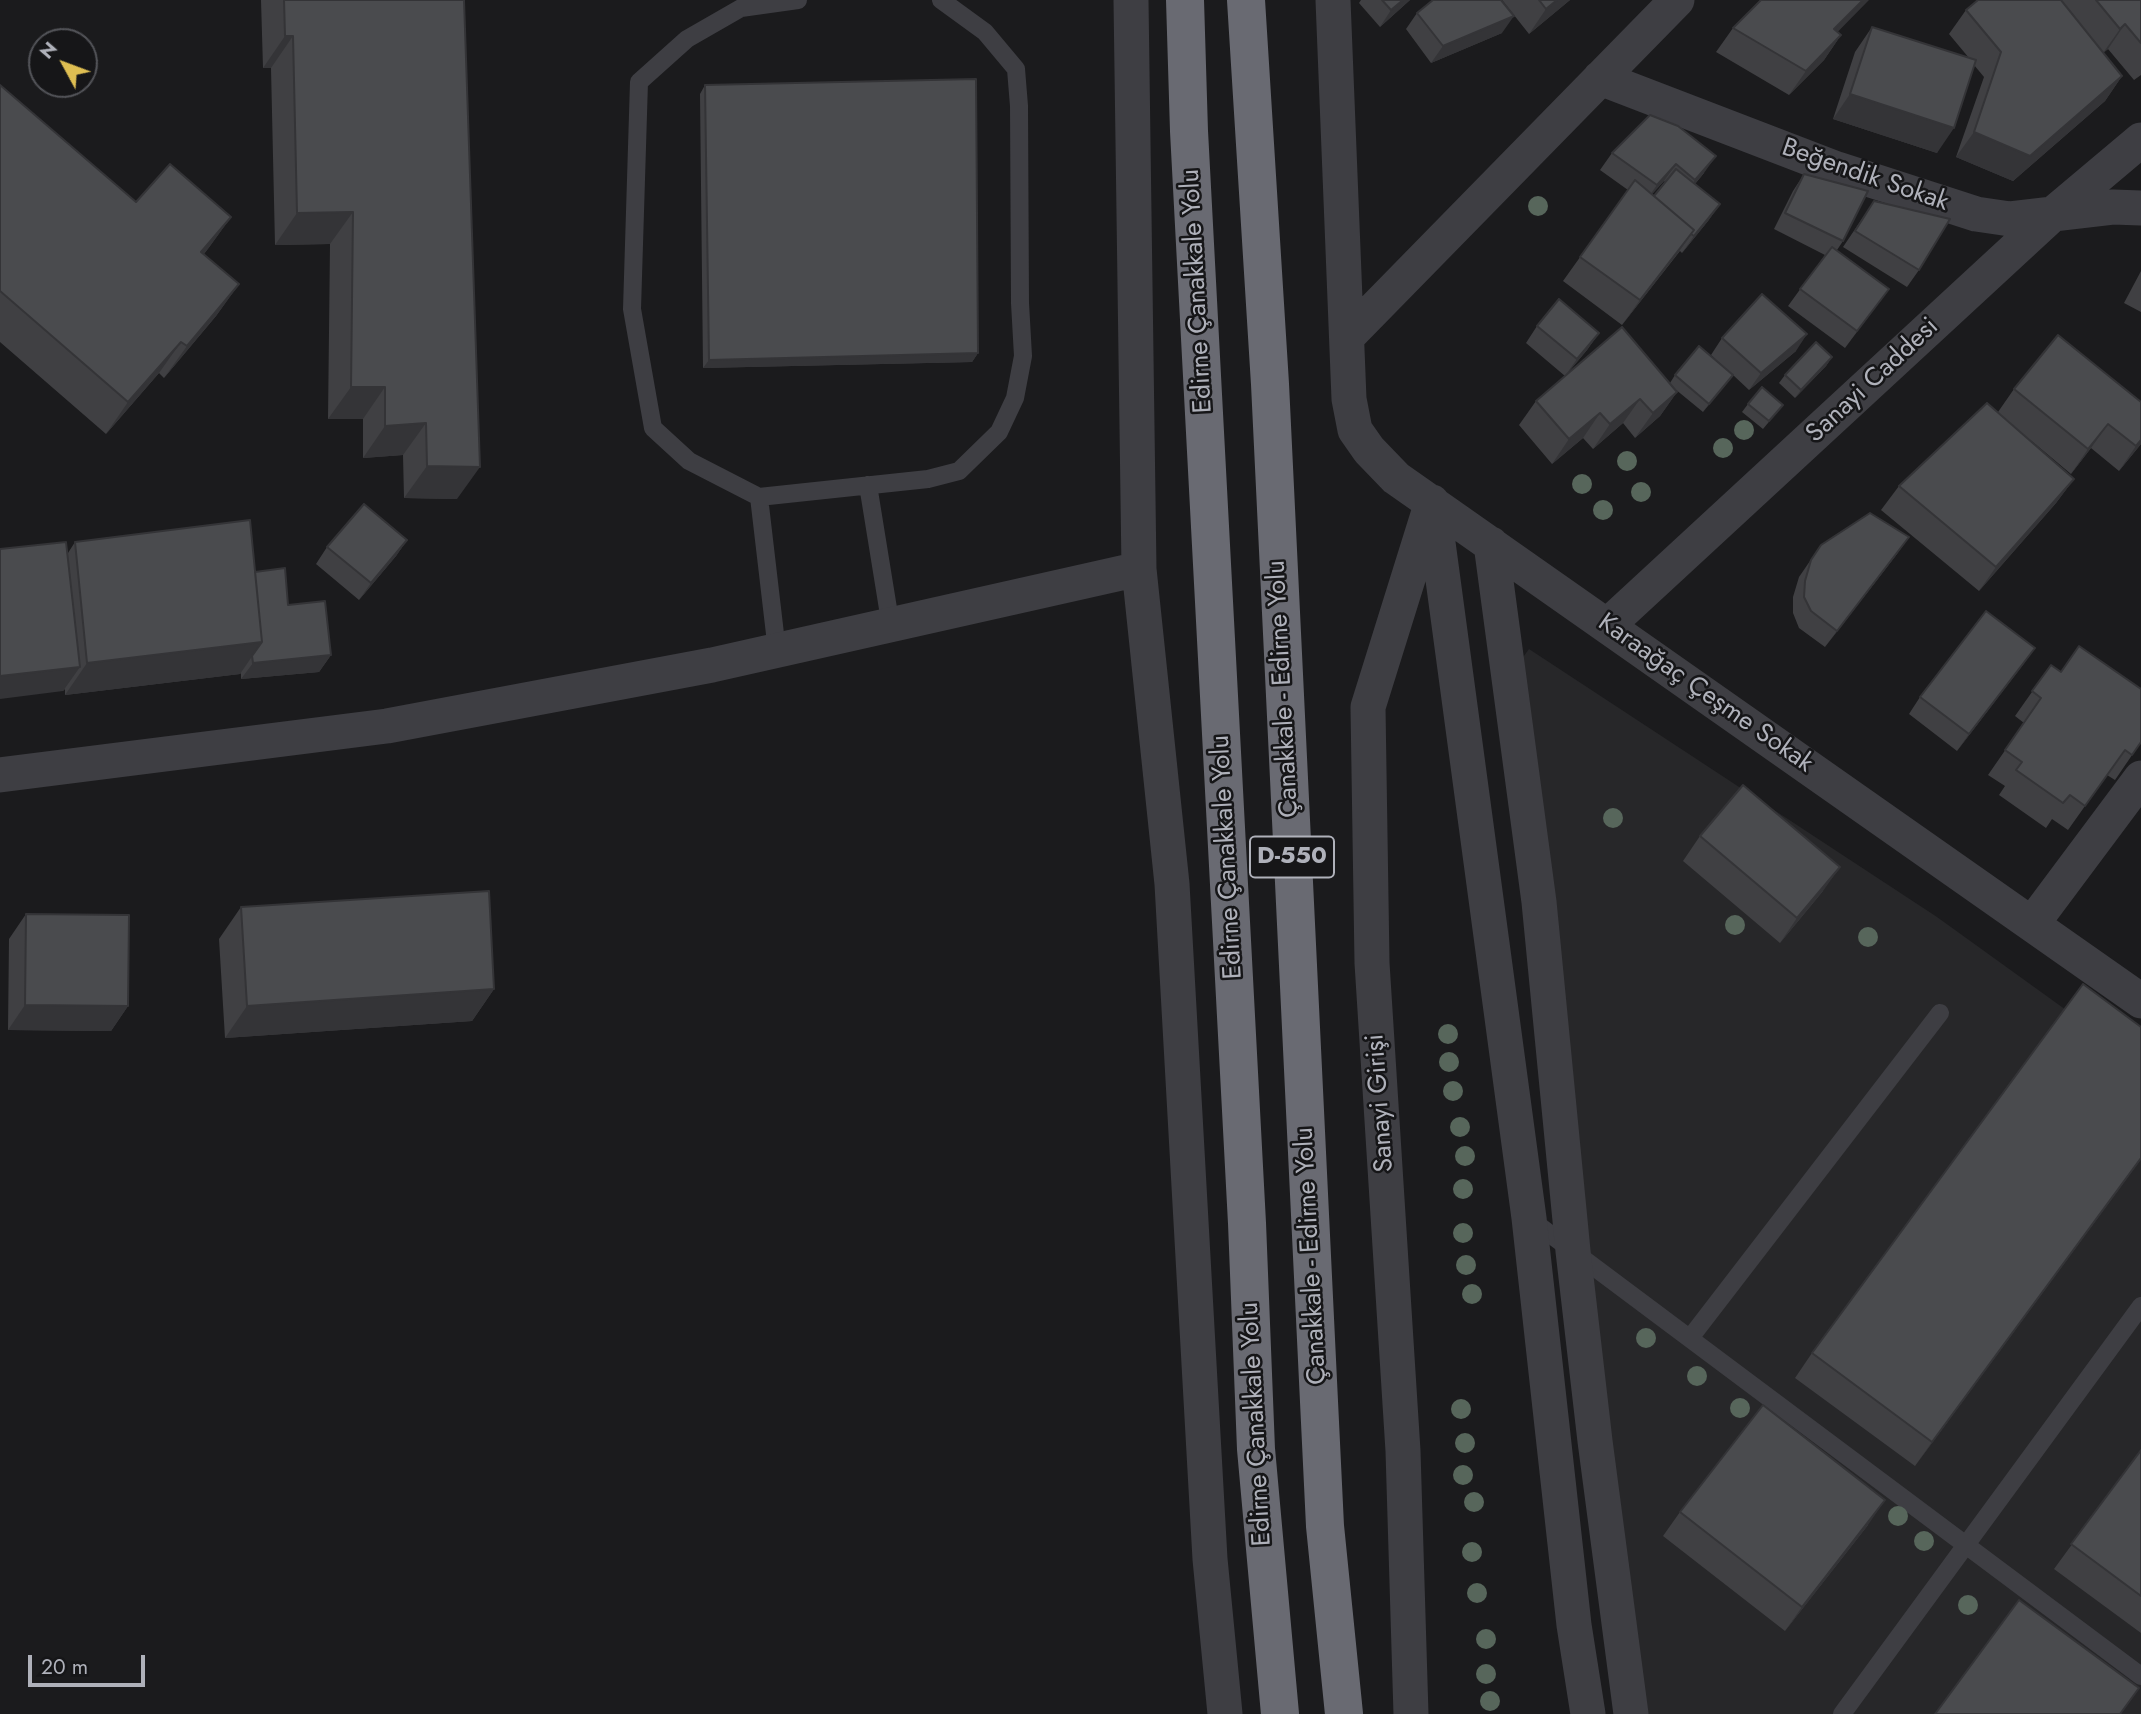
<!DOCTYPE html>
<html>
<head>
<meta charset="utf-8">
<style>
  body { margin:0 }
  #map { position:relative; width:2141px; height:1714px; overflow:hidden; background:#1b1b1d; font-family:Jost,sans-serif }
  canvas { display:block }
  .north { position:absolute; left:28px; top:28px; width:70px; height:70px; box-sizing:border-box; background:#161618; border:2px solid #535459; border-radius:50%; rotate:311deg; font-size:19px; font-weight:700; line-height:28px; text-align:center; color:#afb1ba }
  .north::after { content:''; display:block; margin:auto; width:24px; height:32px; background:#debe52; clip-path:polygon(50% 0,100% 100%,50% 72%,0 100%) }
  .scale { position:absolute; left:28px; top:1655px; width:117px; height:32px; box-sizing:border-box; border:4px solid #afb1ba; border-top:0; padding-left:9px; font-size:21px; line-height:24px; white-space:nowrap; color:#afb1ba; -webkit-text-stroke:5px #161618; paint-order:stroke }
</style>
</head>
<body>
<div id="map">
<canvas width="2141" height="1714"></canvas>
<div class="north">N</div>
<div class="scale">20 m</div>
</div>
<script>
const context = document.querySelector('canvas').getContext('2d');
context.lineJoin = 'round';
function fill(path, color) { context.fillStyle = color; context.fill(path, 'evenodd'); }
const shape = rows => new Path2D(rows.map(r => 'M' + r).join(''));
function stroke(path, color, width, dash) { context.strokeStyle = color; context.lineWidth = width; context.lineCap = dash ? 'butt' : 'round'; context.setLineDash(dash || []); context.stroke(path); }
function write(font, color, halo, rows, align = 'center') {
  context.font = font + ' Jost,sans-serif'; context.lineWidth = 5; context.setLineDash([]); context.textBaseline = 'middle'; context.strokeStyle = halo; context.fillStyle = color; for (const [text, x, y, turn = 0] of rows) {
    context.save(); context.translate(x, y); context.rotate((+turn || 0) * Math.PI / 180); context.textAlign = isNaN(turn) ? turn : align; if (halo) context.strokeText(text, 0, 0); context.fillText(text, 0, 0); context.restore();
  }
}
const built = shape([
  [1529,649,1937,917,2141,1064,2141,1714,1641,1714,1521,660]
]);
const lane = shape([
  [798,0,741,8,687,39,639,82,632,309,653,428,689,461,759,497,928,479,959,471,999,432,1015,398,1023,356,1020,303,1019,106,1016,69,985,32,941,0],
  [868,485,891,627],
  [759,497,777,651],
  [1530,1219,2141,1676],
  [1690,1338,1940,1013],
  [1842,1714,2141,1306]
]);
const street = shape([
  [1131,0,1139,569,1172,884,1210,1559,1225,1714],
  [1333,0,1349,399,1355,430,1369,450,1396,478,2141,1001],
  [1600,78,1837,169,1976,214,2010,219,2113,207,2141,208],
  [1347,337,1677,0],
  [1434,513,1529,1218,1574,1625,1588,1714],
  [1491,544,1539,902,1573,1251,1595,1441,1631,1714],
  [1608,625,2053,214,2141,140],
  [0,775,387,726,712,665,1139,569],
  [2032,924,2141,778],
  [1411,1714,1403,1451,1372,963,1368,707,1432,502]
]);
const highway = shape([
  [1185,0,1189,131,1247,1223,1256,1449,1280,1714],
  [1246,0,1270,384,1325,1526,1344,1714]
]);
const trees = [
  [1538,206],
  [1744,430],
  [1723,448],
  [1627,461],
  [1582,484],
  [1641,492],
  [1603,510],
  [1613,818],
  [1735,925],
  [1868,937],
  [1448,1034],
  [1449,1062],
  [1453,1091],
  [1460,1127],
  [1465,1156],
  [1463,1189],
  [1463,1233],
  [1466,1265],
  [1472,1294],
  [1646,1338],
  [1697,1376],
  [1740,1408],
  [1461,1409],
  [1465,1443],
  [1463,1475],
  [1474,1502],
  [1898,1516],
  [1924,1541],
  [1472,1552],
  [1477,1593],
  [1968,1605],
  [1486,1639],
  [1486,1674],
  [1490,1701]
];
const wall = shape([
  [261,0,464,0,457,499,404,498,403,455,363,458,363,419,328,419,330,244,275,245,271,68,263,68],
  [1361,0,1410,0,1380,27,1359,3],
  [1502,0,1570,0,1529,34],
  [1978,0,2141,0,2141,75,2134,80,2108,49,2103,53,2122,76,2105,101,2013,181,1956,157,1984,77,1974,65,1937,153,1833,119,1855,52,1872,27,1969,58,1949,34,1966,10],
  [1417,13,1502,33,1431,63,1406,29],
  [1733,28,1838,32,1841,35,1824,60,1789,95,1716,52],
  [0,85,136,202,231,217,204,254,239,284,216,316,164,378,159,373,106,434,0,342],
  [705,85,978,353,972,362,703,368,700,94],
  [1650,115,1704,173,1695,184,1720,204,1708,221,1682,253,1680,251,1622,325,1563,281,1628,190,1600,170,1612,153],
  [1664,181,1665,182,1654,196,1652,194],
  [1804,174,1843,241,1837,250,1889,289,1845,348,1788,306,1825,255,1774,229,1793,191],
  [1874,201,1919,270,1907,287,1843,247],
  [2141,271,2141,312,2124,303],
  [1537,326,1599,333,1587,350,1566,375,1670,383,1675,375,1729,372,1711,355,1722,338,1796,351,1749,390,1733,375,1703,412,1675,389,1677,392,1660,416,1635,438,1623,423,1593,449,1583,438,1552,464,1519,425,1536,401,1565,376,1526,343],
  [2058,335,2141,444,2119,471,2091,448,2071,474,2028,438,2074,479,2056,503,1979,591,1881,510,1899,486,1998,412,2014,389],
  [1832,357,1826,366,1795,398,1779,383,1785,375],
  [1748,404,1783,405,1763,429,1742,412],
  [407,540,396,556,359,600,316,564,327,547],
  [75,542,255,572,288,605,331,655,319,672,241,679,241,673,240,674,65,695,65,689,63,691,68,553],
  [1821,545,1897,554,1825,647,1799,628,1793,613,1793,597,1799,577],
  [2035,648,1957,751,1909,714,1920,697],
  [2051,665,2141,742,2115,780,2107,775,2068,830,2052,819,2046,828,1999,795,2005,786,1988,775,2024,723,2015,716],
  [1700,836,1823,891,1780,943,1683,861],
  [241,907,494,989,472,1021,225,1038,219,939],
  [26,914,128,1006,111,1031,8,1030,9,939],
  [2141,1027,2141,1159,1915,1466,1795,1378,1812,1353],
  [2141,1450,2141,1633,2054,1569],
  [1680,1512,1868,1525,1785,1631,1663,1536]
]);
const shadedWall = shape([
  [1403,0,1410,0,1380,27,1391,10],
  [1557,0,1570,0,1529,34,1546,9],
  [1863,0,1869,0,1817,53,1834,29],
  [1514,16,1502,33,1431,63,1443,46],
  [2125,24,2108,49,2103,53,2120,29],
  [1841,35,1824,60,1789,95,1806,71],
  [285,36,293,36,271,68,263,68],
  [2122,76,2105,101,2013,181,1956,157,1974,132],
  [1850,94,1954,128,1937,153,1833,119],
  [1716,156,1704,173,1684,197,1695,180],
  [1676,164,1664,181,1645,202,1657,185],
  [1720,204,1708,221,1682,253,1694,236],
  [353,212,330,244,275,245,297,213],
  [231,217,208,249,178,284,201,252],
  [1694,230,1677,254,1622,325,1640,300],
  [239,284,216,316,164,378,187,346],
  [1599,333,1587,350,1565,376,1577,359],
  [1807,334,1796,351,1749,390,1761,373],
  [181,342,159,373,106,434,128,402],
  [978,353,972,362,703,368,709,360],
  [1832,357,1826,366,1795,398,1801,390],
  [1733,375,1727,383,1703,412,1709,404],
  [351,387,385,387,363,419,328,419],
  [1677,392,1660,416,1635,438,1653,413],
  [1640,399,1623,423,1593,449,1610,424],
  [1600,413,1583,438,1552,464,1569,439],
  [426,423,403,455,363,458,385,426],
  [2108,424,2091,448,2071,474,2088,449],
  [2141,440,2141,444,2119,471,2136,446],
  [427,466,480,467,457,499,404,498],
  [2074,479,2056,503,1979,591,1996,567],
  [1909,537,1897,554,1825,647,1837,631],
  [407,540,396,556,359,600,371,583],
  [262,642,240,674,65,695,87,663],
  [2035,648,2023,665,1957,751,1969,734],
  [331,655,319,672,241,679,253,663],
  [80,667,63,691,0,699,0,676],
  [1840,867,1823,891,1780,943,1797,918],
  [494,989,472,1021,225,1038,247,1006],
  [25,1005,128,1006,111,1031,8,1030],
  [2141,1158,2141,1159,1915,1466,1932,1442],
  [1885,1500,1868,1525,1785,1631,1802,1607]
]);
const building = shape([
  [284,0,464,0,480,467,427,466,426,423,385,426,385,387,351,387,353,212,297,213,293,36,285,36,284,0],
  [1382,0,1403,0,1391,10,1382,0],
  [1433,0,1501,0,1514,16,1443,46,1417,13,1433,0],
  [1539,0,1557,0,1546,9,1539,0],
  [1761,0,1863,0,1834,29,1841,35,1806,71,1733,28,1761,0],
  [1978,0,2061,0,2122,76,2030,156,1974,132,2001,52,1966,10,1978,0],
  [2096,0,2141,0,2141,43,2125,24,2120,29,2096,0],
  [1872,27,1976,60,1954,128,1850,94,1872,27],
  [976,79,978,353,709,360,705,85,976,79],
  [0,85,136,202,170,164,231,217,201,252,239,284,187,346,181,342,128,402,0,291,0,85],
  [1650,115,1678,126,1716,156,1695,180,1676,164,1657,185,1612,153,1650,115],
  [1676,169,1720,204,1694,236,1691,234,1694,230,1654,196,1676,169],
  [1804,174,1868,191,1843,241,1785,213,1804,174],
  [1635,180,1694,230,1640,300,1580,257,1635,180],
  [1874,201,1950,219,1919,270,1855,231,1874,201],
  [1832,247,1889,289,1857,331,1800,289,1832,247],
  [1762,294,1807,334,1761,373,1722,338,1762,294],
  [1559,299,1599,333,1577,359,1537,326,1559,299],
  [1622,327,1677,392,1653,413,1640,399,1610,424,1600,413,1569,439,1536,401,1622,327],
  [2058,335,2141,402,2141,440,2136,446,2108,424,2088,449,2014,389,2058,335],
  [1816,342,1832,357,1801,390,1785,375,1816,342],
  [1699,346,1733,375,1709,404,1675,375,1699,346],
  [1762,387,1783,405,1769,421,1748,404,1762,387],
  [1987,403,2074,479,1996,567,1899,486,1987,403],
  [364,504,407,540,371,583,327,547,364,504],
  [1870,513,1909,537,1837,631,1811,611,1804,597,1805,581,1811,560,1821,545,1870,513],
  [250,520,262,642,87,663,75,542,250,520],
  [66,542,80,667,0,676,0,549,66,542],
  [285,568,288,605,325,601,331,655,253,663,252,656,262,642,255,572,285,568],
  [1986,611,2035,648,1969,734,1920,697,1986,611],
  [2079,646,2141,689,2141,742,2132,755,2125,750,2085,806,2070,795,2063,803,2016,770,2022,762,2005,750,2041,698,2032,691,2051,665,2061,672,2079,646],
  [1743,785,1840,867,1797,918,1700,836,1743,785],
  [489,891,494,989,247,1006,241,907,489,891],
  [26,914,129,915,128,1006,25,1005,26,914],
  [2083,984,2141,1027,2141,1158,1932,1442,1812,1353,2083,984],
  [1763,1405,1885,1500,1802,1607,1680,1512,1763,1405],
  [2141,1450,2141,1596,2071,1544,2141,1450],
  [2019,1600,2139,1688,2120,1714,1935,1714,2019,1600]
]);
const shields = [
  [1292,857,84]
];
const shieldNames = [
  ["D-550",1292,857]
];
const streetNames = [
  ["Beğendik Sokak",1865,176,19],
  ["Edirne Çanakkale Yolu",1198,291,-93],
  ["Sanayi Caddesi",1873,381,-43],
  ["Çanakkale - Edirne Yolu",1284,689,-93],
  ["Karaağaç Çeşme Sokak",1705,694,35],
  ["Edirne Çanakkale Yolu",1228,857,-93],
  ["Sanayi Girişi",1381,1103,-94],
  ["Çanakkale - Edirne Yolu",1312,1256,-93],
  ["Edirne Çanakkale Yolu",1257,1424,-93]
];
fill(built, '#272729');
stroke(lane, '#3e3e43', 18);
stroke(street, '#3e3e43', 35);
stroke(highway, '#696a72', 38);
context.fillStyle = '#57665b';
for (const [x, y] of trees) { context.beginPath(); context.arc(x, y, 10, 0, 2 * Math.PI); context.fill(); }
fill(wall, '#404043');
fill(shadedWall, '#343437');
fill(building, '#4a4b4e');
stroke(building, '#343437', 2);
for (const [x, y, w] of shields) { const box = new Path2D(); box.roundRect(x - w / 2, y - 20.5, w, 41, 5); context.fillStyle = '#161618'; context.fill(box); stroke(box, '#afb1ba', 2); }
write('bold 24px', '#afb1ba', null, shieldNames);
write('26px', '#afb1ba', '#161618', streetNames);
</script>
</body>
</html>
